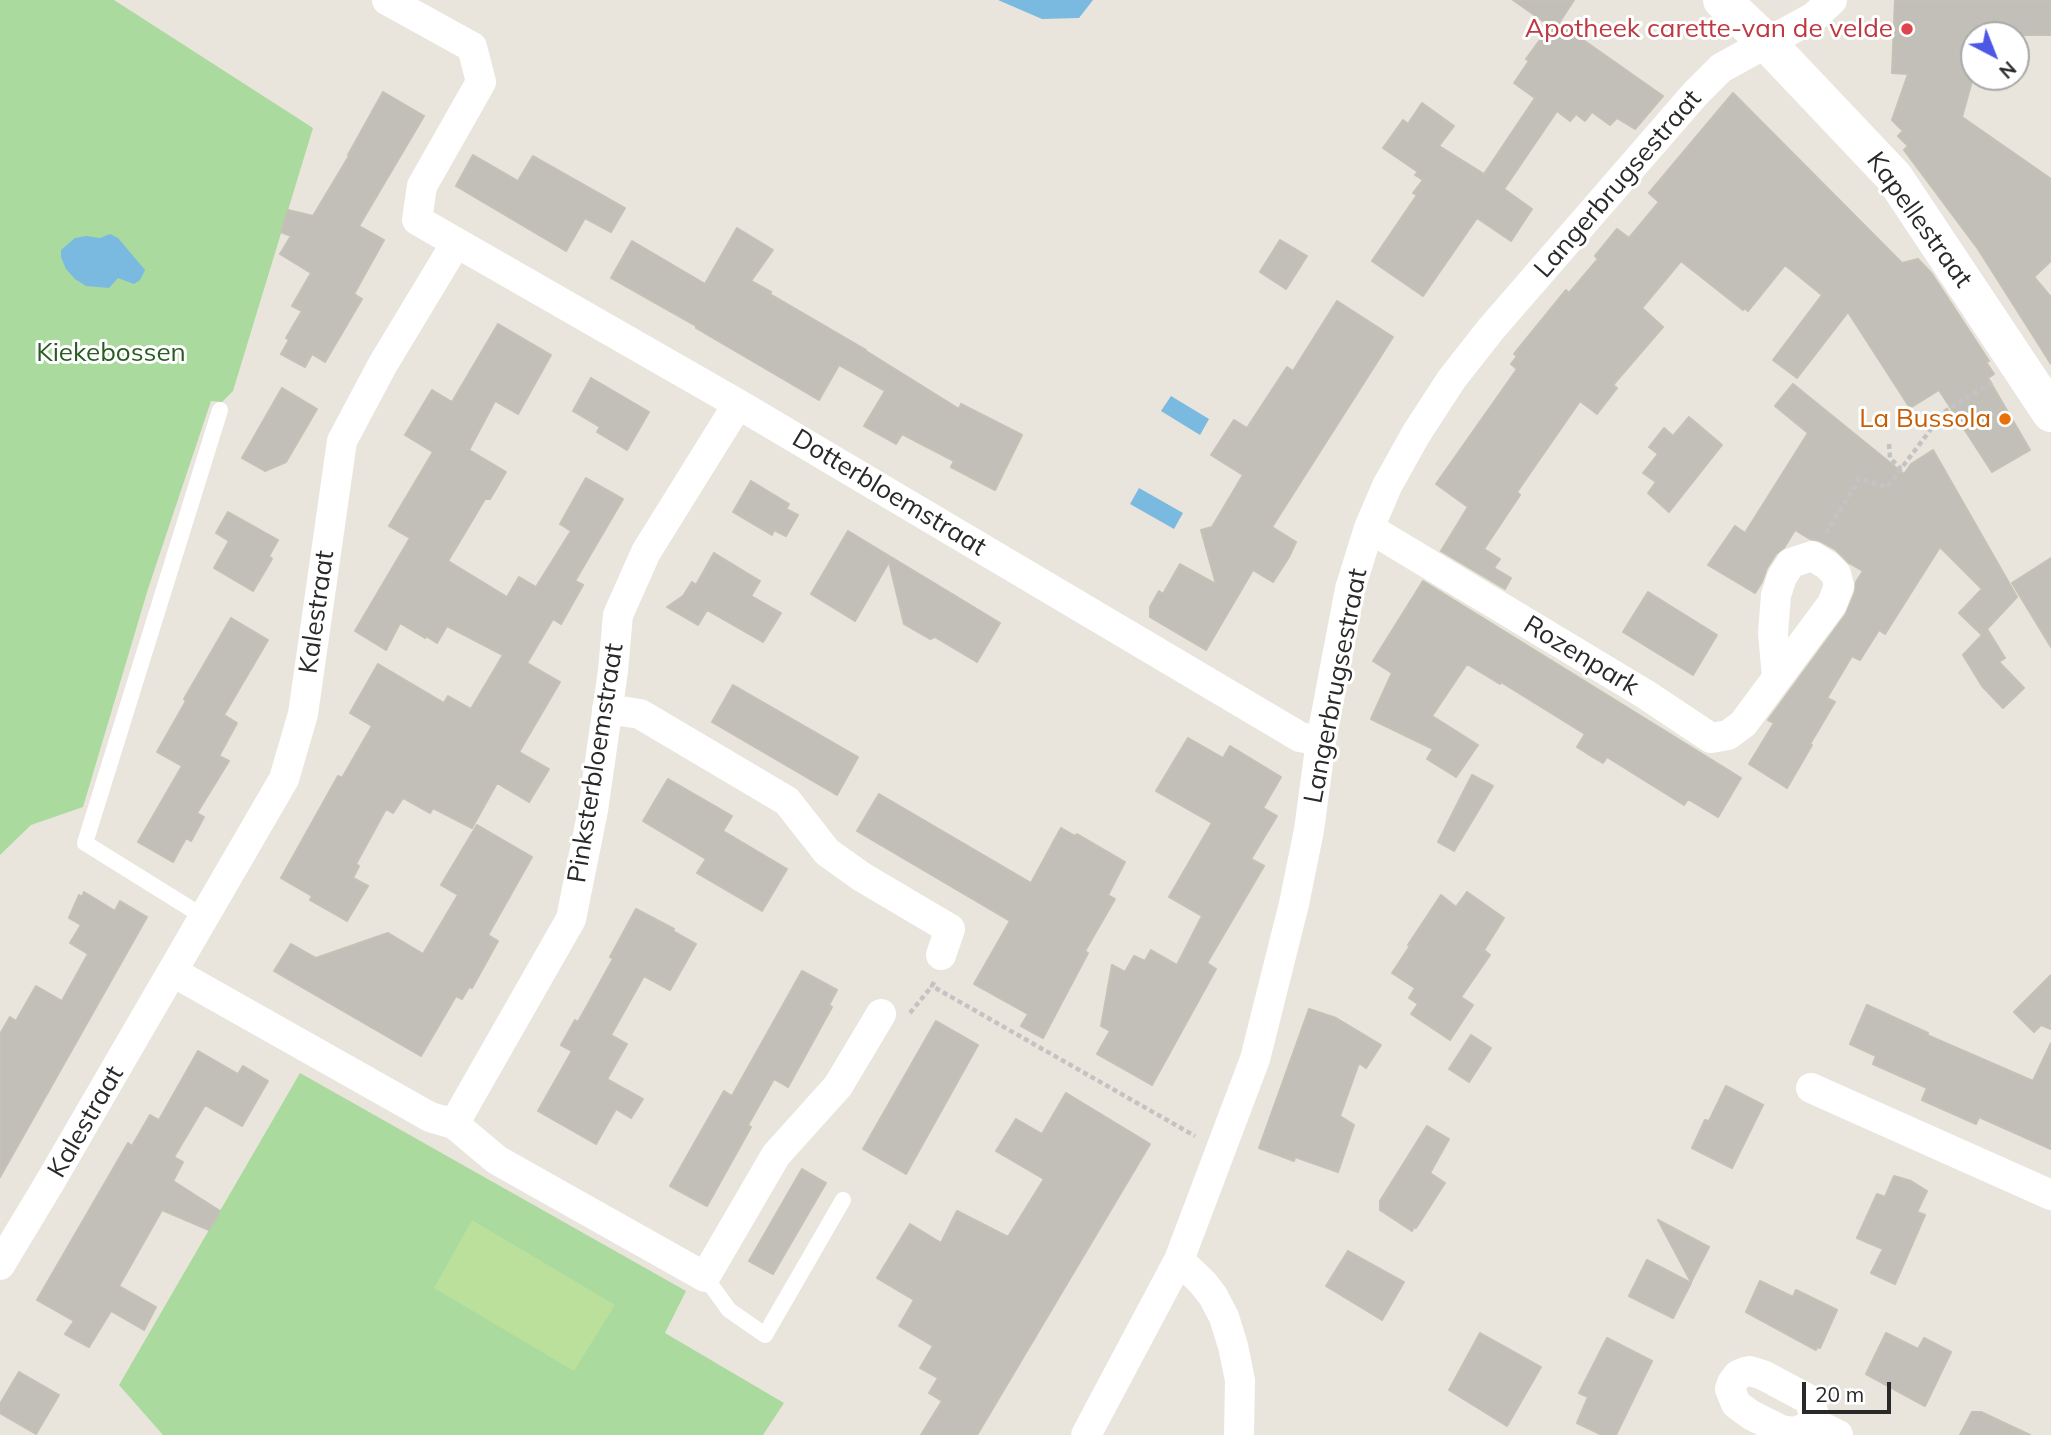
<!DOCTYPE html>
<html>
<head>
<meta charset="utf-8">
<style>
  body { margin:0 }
  #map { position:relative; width:2051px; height:1435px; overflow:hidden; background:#e9e5dc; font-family:Mulish,sans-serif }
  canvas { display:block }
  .north { position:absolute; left:1960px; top:21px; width:70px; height:70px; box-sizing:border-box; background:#fff; border:2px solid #a9a9a9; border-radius:50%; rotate:138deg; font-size:19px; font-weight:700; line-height:28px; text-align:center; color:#292929 }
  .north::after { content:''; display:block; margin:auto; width:24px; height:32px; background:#4d57e5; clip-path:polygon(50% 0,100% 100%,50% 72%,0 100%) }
  .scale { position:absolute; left:1802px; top:1382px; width:89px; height:32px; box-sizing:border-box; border:4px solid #292929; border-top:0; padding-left:9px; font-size:21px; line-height:24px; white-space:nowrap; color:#292929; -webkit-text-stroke:5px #fff; paint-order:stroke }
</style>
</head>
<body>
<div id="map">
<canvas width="2051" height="1435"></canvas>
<div class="north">N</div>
<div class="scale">20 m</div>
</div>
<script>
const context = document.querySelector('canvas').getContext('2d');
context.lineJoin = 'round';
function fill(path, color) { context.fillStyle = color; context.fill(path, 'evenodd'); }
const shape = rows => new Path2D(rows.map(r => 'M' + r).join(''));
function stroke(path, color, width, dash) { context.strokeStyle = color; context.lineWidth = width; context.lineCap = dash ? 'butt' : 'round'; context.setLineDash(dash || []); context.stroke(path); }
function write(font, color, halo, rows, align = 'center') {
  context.font = font + ' Mulish,sans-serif'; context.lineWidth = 6; context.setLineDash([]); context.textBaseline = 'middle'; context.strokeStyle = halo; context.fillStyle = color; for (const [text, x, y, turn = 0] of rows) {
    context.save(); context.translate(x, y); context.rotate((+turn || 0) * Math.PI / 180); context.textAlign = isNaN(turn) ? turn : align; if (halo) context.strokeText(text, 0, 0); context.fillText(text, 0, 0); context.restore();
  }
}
const green = shape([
  [0,0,114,0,313,128,233,391,222,402,211,401,148,589,83,807,31,825,0,855],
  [300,1073,686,1291,665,1333,784,1403,763,1435,163,1435,119,1385]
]);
const pitch = shape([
  [472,1220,615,1305,574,1371,434,1288]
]);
const water = shape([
  [998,0,1093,0,1079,18,1042,19],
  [110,234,118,238,145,270,140,280,134,284,118,278,109,288,86,286,75,279,66,269,61,257,61,250,75,238,86,236,100,238],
  [1171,396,1209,419,1200,435,1161,411],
  [1139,488,1183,513,1174,529,1130,504]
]);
const building = shape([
  [1513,0,1574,0,1559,23,1663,96,1635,129,1617,118,1610,125,1592,112,1585,121,1576,114,1570,121,1557,111,1504,189,1532,209,1511,241,1477,218,1423,296,1372,261,1417,195,1413,193,1423,180,1415,175,1418,172,1383,148,1403,120,1408,124,1422,103,1454,126,1439,146,1484,174,1535,98,1514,83,1529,61,1526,59,1550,26,1513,0],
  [1895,0,2051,0,2051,35,1974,35,1974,74,1962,117,2051,179,2051,261,2034,277,2051,297,2051,364,1978,249,1904,150,1908,146,1898,136,1903,131,1892,120,1908,74,1892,73,1895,0],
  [383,92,424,116,359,226,384,240,354,294,362,299,325,362,312,354,305,367,281,354,289,340,286,338,302,311,292,306,311,273,280,254,291,236,281,232,288,210,313,216,349,156,348,155,383,92],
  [1733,93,1902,263,1918,259,1932,274,1989,361,1986,362,1994,374,1988,378,2030,450,1992,472,1939,390,1910,408,1848,312,1797,378,1773,360,1822,295,1785,265,1748,311,1745,308,1743,310,1681,261,1642,308,1663,327,1613,385,1617,388,1597,414,1580,401,1517,492,1520,495,1484,549,1500,559,1494,568,1511,578,1505,589,1441,551,1468,507,1436,484,1517,369,1511,364,1517,356,1514,354,1566,290,1569,293,1598,259,1595,256,1617,229,1629,238,1659,202,1649,193,1733,93],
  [473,155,518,181,533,156,625,208,611,232,585,218,566,251,456,186,473,155],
  [737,228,773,250,751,281,771,292,770,294,866,350,866,351,959,409,961,404,1022,435,995,490,951,467,954,461,902,434,896,444,864,426,885,391,839,365,819,400,696,328,696,326,611,278,632,241,705,284,737,228],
  [1280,240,1307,256,1286,289,1260,272,1280,240],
  [1337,301,1393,337,1272,527,1296,542,1289,557,1273,582,1253,570,1206,650,1150,617,1150,607,1159,591,1163,594,1180,564,1216,584,1201,530,1212,527,1243,475,1211,455,1234,420,1247,428,1287,367,1293,371,1337,301],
  [498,324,551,355,518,414,495,401,469,450,506,472,490,499,485,499,448,561,507,597,519,577,536,587,571,531,560,524,586,478,623,499,575,581,583,585,561,624,553,619,527,663,560,682,519,752,549,769,529,802,497,783,472,828,433,808,430,813,403,798,393,813,386,809,356,864,359,866,353,878,368,886,347,921,310,900,312,896,281,878,338,776,342,778,372,726,350,713,378,664,444,703,448,696,471,709,503,655,447,626,437,643,426,636,425,638,400,623,386,650,355,631,410,538,389,526,433,452,405,435,432,390,452,402,498,324],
  [591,378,649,412,627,450,597,432,600,427,573,411,591,378],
  [1793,384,1904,474,1911,464,1933,450,2017,597,1987,629,2005,658,1999,662,2024,688,2003,708,1982,686,1963,655,1982,635,1959,613,1982,589,1940,547,1885,634,1879,630,1860,660,1852,656,1827,698,1835,702,1810,744,1812,745,1787,788,1749,764,1774,723,1768,720,1846,614,1855,592,1856,582,1863,571,1849,563,1836,550,1820,541,1810,539,1795,530,1784,548,1776,554,1767,568,1762,582,1755,593,1708,565,1735,526,1745,533,1808,433,1775,406,1793,384],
  [282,388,317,409,286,462,265,471,242,458,282,388],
  [1689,417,1722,445,1669,512,1648,493,1656,482,1643,473,1658,454,1649,447,1664,428,1673,436,1689,417],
  [751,481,789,504,786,509,798,515,786,536,774,530,772,535,733,512,751,481],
  [228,512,278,540,269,556,272,559,253,591,214,568,229,541,216,533,228,512],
  [848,531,1000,623,977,662,935,637,930,639,904,624,889,562,855,621,811,594,848,531],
  [714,553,760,581,751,596,781,613,763,642,707,610,698,625,667,607,683,596,692,582,696,585,714,553],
  [2051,558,2051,647,2012,583,2051,558],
  [1423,581,1741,778,1718,817,1688,799,1684,805,1607,757,1603,763,1591,756,1577,747,1585,734,1501,682,1500,684,1467,664,1432,716,1478,745,1456,777,1427,759,1433,749,1371,719,1392,673,1373,661,1423,581],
  [1648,592,1717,635,1693,675,1623,632,1648,592],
  [231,618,268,640,224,715,237,723,219,756,229,761,197,813,204,817,191,841,186,838,173,862,138,842,182,766,157,752,186,701,184,699,231,618],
  [733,685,858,757,837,795,712,722,733,685],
  [1188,738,1223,758,1230,746,1281,777,1263,808,1277,816,1251,859,1264,866,1207,963,1216,969,1152,1085,1097,1054,1110,1031,1101,1026,1112,965,1125,972,1134,956,1145,961,1151,950,1177,965,1202,916,1169,897,1212,823,1156,791,1188,738],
  [1472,775,1493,786,1454,851,1438,842,1472,775],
  [668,779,732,816,723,831,787,869,762,911,697,873,706,859,643,821,668,779],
  [879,794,1031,883,1061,828,1075,836,1077,834,1125,862,1108,895,1115,899,1085,951,1088,953,1043,1038,1021,1026,1028,1014,974,984,1010,921,857,831,879,794],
  [477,825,532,857,488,935,498,941,472,988,469,987,462,999,456,996,421,1056,274,971,291,944,316,958,388,933,423,954,458,895,441,885,477,825],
  [84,892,115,911,120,901,147,917,0,1177,0,1034,10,1017,16,1021,36,986,62,1001,88,954,70,943,81,925,69,918,79,895,82,897,84,892],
  [1467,892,1504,918,1484,950,1490,955,1461,997,1473,1005,1450,1040,1411,1014,1418,1004,1409,998,1415,988,1392,973,1410,946,1408,945,1441,895,1456,907,1467,892],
  [636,909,674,929,673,931,696,944,670,990,644,976,611,1035,627,1044,607,1079,643,1099,631,1118,616,1109,596,1144,538,1111,572,1051,561,1045,575,1020,578,1022,613,959,610,957,636,909],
  [802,971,837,990,829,1005,832,1007,788,1087,774,1079,748,1125,751,1127,707,1206,670,1186,724,1091,732,1096,802,971],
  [2051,975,2051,1029,2041,1025,2034,1032,2014,1012,2051,975],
  [1867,1005,1928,1033,1927,1035,2033,1081,2051,1043,2051,1149,1979,1117,1976,1124,1922,1100,1927,1088,1873,1064,1876,1056,1850,1044,1867,1005],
  [1309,1009,1336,1018,1381,1045,1366,1068,1359,1063,1340,1116,1354,1125,1338,1172,1295,1157,1294,1161,1259,1148,1309,1009],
  [936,1021,978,1045,906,1174,863,1149,936,1021],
  [1471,1035,1491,1048,1469,1082,1449,1069,1471,1035],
  [198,1051,238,1074,243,1066,268,1081,242,1126,205,1105,174,1157,183,1162,173,1181,220,1211,209,1230,162,1210,119,1286,156,1307,144,1330,111,1311,89,1347,65,1334,74,1321,37,1300,128,1143,132,1146,150,1115,159,1120,198,1051],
  [1726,1086,1763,1105,1732,1168,1692,1148,1705,1120,1709,1121,1726,1086],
  [1066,1093,1150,1144,977,1435,921,1435,942,1401,929,1393,938,1378,920,1368,933,1346,899,1326,914,1300,877,1278,910,1224,941,1243,957,1211,1008,1237,1044,1179,996,1151,1016,1119,1042,1134,1066,1093],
  [1427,1126,1449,1139,1430,1173,1445,1183,1416,1228,1414,1227,1412,1231,1380,1210,1380,1201,1427,1126],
  [802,1169,826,1183,773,1274,749,1261,802,1169],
  [1894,1176,1911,1181,1927,1191,1917,1212,1925,1215,1895,1284,1871,1273,1883,1249,1857,1238,1877,1194,1885,1197,1894,1176],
  [1658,1220,1709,1247,1691,1282,1658,1220],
  [1348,1251,1404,1282,1382,1320,1326,1286,1348,1251],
  [1647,1260,1691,1283,1673,1318,1629,1296,1647,1260],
  [1760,1281,1793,1297,1796,1290,1837,1310,1820,1348,1817,1347,1816,1350,1746,1312,1760,1281],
  [1480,1333,1541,1367,1507,1426,1449,1390,1480,1333],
  [1886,1333,1918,1349,1924,1338,1951,1352,1925,1406,1866,1374,1886,1333],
  [1607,1338,1652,1361,1616,1435,1602,1435,1577,1423,1588,1397,1579,1393,1607,1338],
  [19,1372,59,1395,36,1434,0,1413,0,1404,19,1372],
  [1972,1412,1981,1412,2030,1435,1960,1435,1972,1412]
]);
const path = shape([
  [1889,444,1890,458,1901,469],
  [1826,533,1859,479,1887,487,1944,412,1992,382],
  [934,982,932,986,1195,1136],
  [910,1013,932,986]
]);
const service = shape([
  [204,917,85,843,220,410],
  [705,1277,729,1310,765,1335,843,1200]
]);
const minor = shape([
  [387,0,472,47,481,82,422,186,417,220,738,404,1300,737,1321,741],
  [1369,528,1645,694,1711,738,1728,735,1743,724,1832,604,1839,586,1836,574,1827,565,1812,556,1791,563,1782,577,1776,595,1773,633,1777,677],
  [607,709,640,714,787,801,827,852,862,877,950,929,941,955],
  [173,972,430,1117,454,1124,571,919,593,810,613,671,618,615,646,552,738,404],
  [1811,1088,2051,1195],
  [454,1124,497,1160,705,1277,776,1155,838,1086,881,1014],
  [1179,1260,1203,1283,1213,1296,1224,1317,1233,1346,1240,1380,1239,1435],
  [0,1265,50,1182,284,779,303,714,342,441,383,364,456,243],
  [1816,1424,1810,1400,1763,1375,1750,1371,1745,1372,1738,1375,1732,1383,1730,1389,1736,1404,1751,1415,1781,1430,1794,1432,1816,1424,1838,1435],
  [1086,1435,1179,1260,1255,1059,1294,904,1309,830,1321,741,1350,589,1369,528,1387,486,1416,434,1451,380,1491,329,1695,94,1721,68,1814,17,1832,0]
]);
const tertiary = shape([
  [1722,0,1767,43,1894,177,2051,413]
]);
const markers = [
  [1907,29,7,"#e0444e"],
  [2005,419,7,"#e8710a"]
];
const healthNames = [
  ["Apotheek carette-van de velde",1893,29]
];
const streetNames = [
  ["Langerbrugsestraat",1618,184,-49],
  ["Kapellestraat",1919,220,54],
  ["Dotterbloemstraat",889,493,31],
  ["Kalestraat",317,612,-82],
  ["Rozenpark",1581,656,31],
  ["Langerbrugsestraat",1336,686,-79],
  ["Pinksterbloemstraat",596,763,-81],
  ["Kalestraat",86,1122,-60]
];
const parkNames = [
  ["Kiekebossen",111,353]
];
const foodNames = [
  ["La Bussola",1991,419]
];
fill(green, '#abda9e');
fill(pitch, '#bbe09b');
fill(water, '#7ab9e0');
fill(building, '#c2bfb8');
stroke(building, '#c4c1b6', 2);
stroke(path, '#c3c3c3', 4.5, [5, 3.5]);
stroke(service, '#fff', 16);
stroke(minor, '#fff', 30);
stroke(tertiary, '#fff', 38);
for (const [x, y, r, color] of markers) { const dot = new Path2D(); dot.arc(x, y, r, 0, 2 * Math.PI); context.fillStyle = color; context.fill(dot); stroke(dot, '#fff', 2.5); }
write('26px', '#be3a42', '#fff', healthNames, 'right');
write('26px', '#292929', '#fff', streetNames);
write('26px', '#275d21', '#fff', parkNames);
write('26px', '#c56008', '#fff', foodNames, 'right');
</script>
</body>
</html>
